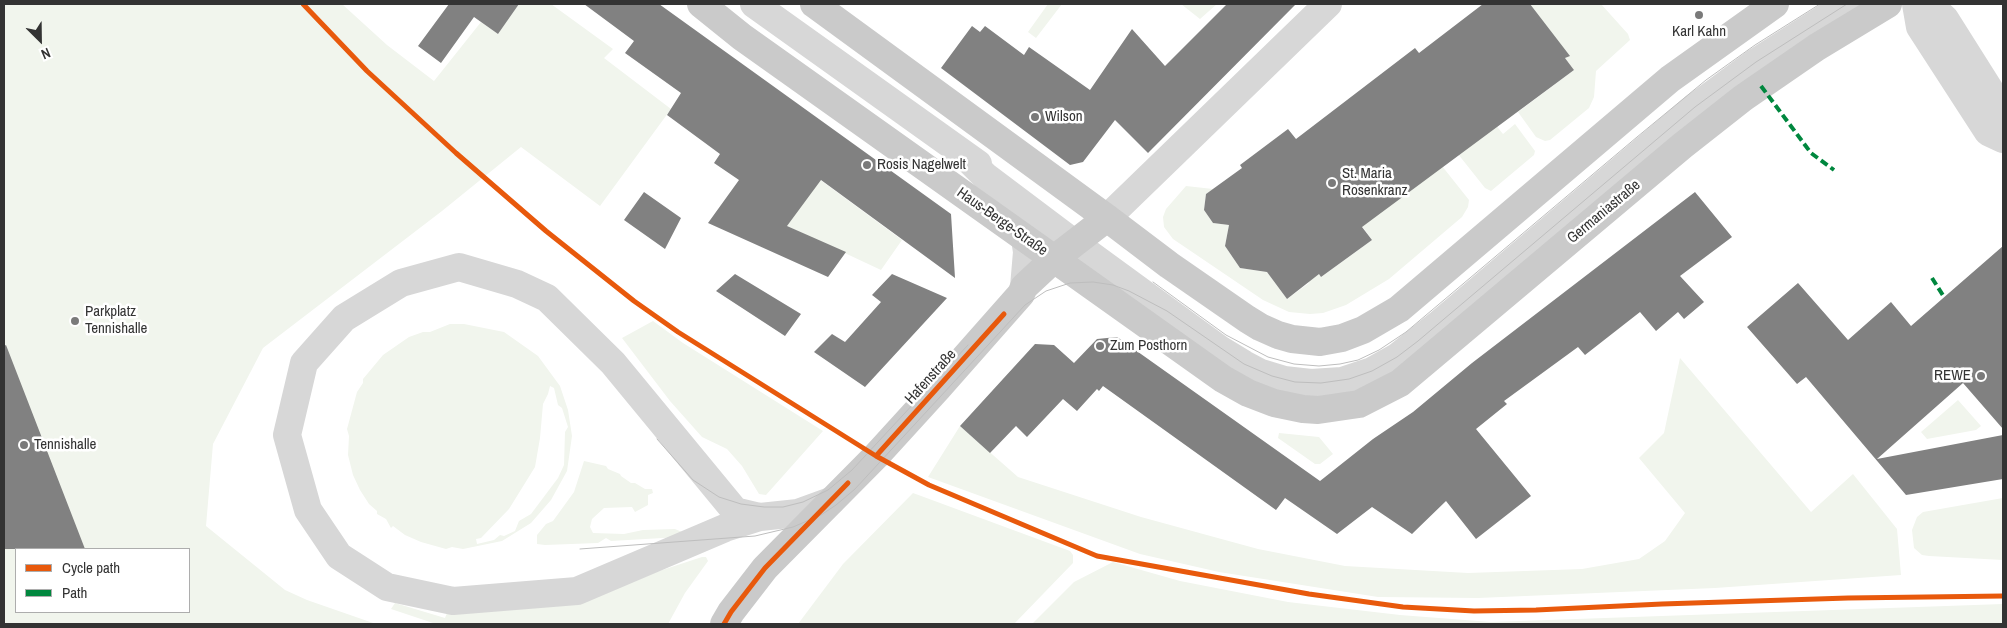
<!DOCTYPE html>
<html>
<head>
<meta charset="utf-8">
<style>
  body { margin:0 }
  #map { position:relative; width:2007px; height:628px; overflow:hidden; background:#fff; font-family:"Archivo Narrow",sans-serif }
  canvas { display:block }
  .frame { position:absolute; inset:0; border:5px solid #333; pointer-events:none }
  .legend { position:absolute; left:15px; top:548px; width:175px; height:65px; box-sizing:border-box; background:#fff; border:1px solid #adadad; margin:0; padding:6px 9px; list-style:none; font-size:15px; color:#333 }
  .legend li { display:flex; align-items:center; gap:10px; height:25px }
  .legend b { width:25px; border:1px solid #adadad }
  .north { position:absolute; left:15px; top:15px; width:50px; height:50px; -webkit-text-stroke:4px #fff; paint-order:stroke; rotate:157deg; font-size:14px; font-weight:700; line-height:20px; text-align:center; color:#333 }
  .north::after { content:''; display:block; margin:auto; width:18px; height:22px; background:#333; clip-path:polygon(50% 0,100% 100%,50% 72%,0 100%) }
</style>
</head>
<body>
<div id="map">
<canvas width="2007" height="628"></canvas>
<div class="frame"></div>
<ul class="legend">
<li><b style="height:6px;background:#e8590c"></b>Cycle path</li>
<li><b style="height:6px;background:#00873e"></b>Path</li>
</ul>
<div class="north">N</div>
</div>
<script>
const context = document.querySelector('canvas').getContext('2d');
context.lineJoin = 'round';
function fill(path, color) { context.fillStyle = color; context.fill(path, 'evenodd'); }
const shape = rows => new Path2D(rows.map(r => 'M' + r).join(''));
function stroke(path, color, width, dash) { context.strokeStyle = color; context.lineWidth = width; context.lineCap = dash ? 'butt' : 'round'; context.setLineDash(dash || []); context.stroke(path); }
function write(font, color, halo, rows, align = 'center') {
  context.font = font + ' "Archivo Narrow",sans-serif'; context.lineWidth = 5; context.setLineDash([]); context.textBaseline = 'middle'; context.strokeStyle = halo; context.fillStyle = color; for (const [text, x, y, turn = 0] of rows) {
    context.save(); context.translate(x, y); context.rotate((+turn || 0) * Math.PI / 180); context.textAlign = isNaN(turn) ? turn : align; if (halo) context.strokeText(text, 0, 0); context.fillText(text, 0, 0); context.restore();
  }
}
const green = shape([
  [4,4,342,4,387,45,434,81,481,22,498,34,519,4,551,4,613,49,604,58,671,109,600,206,521,147,442,211,263,348,213,444,206,526,285,590,307,600,376,624,4,624],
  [16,549,189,549,189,612,16,612],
  [1048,4,1062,4,1036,38,1028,32],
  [1181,4,1217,4,1200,19],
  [1530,4,1601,4,1628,34,1630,40,1596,71,1594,97,1589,108,1550,140,1545,141,1536,137,1518,112,1574,70,1565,58,1569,56,1533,15,1536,12],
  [1486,113,1503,134,1515,124,1535,151,1534,155,1491,191,1485,188,1458,154],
  [1442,166,1469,200,1468,207,1462,217,1389,279,1346,305,1323,313,1310,314,1289,312,1263,300,1173,239,1164,227,1163,217,1166,209,1186,186,1213,189,1206,194,1204,210,1213,223,1229,225,1225,246,1240,268,1267,272,1287,299,1309,283,1299,271,1313,260,1321,277,1353,254,1372,240,1362,226],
  [804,168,902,240,881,270,787,226],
  [653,321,683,343,823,431,766,495,759,494,742,466,727,449,702,437,670,401,622,338],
  [450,324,464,324,504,332,538,356,560,386,568,410,572,436,567,471,551,500,531,523,502,541,463,549,452,547,446,549,421,542,405,535,393,526,391,528,386,519,377,514,377,511,369,504,360,490,353,475,348,455,349,436,347,429,357,392,363,383,363,379,383,355,409,337,423,332,430,332],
  [550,386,554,388,558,405,562,408,568,427,565,432,564,465,558,478,531,514,519,521,515,531,504,536,500,535,494,540,477,544,476,539,481,538,509,509,535,467,540,438,543,404,548,394],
  [1680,358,1811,512,1853,474,1897,529,1901,575,1715,588,1478,598,1378,597,1219,572,1140,554,928,477,960,426,1018,477,1141,517,1258,549,1345,566,1468,573,1582,569,1639,559,1665,541,1685,513,1639,458,1664,433],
  [1958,400,1981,426,1976,430,1927,439,1921,432],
  [1279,433,1319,437,1333,454,1320,464,1315,464,1278,438],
  [584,461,606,466,608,469,620,474,621,476,631,483,635,483,645,489,652,489,653,493,648,495,648,505,635,512,632,507,604,508,592,519,590,527,593,533,624,534,643,530,675,529,682,532,680,537,611,541,606,538,598,543,545,545,537,544,537,535,546,524,553,521,574,492],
  [913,493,1070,551,1073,555,1073,563,1014,624,798,624,843,564],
  [2003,498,2003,560,1929,556,1922,555,1914,548,1912,530,1917,517,1923,512],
  [702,557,706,557,708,561,685,593,668,624,445,624,433,623,391,609,395,603,445,618,447,613,641,577],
  [1113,562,1180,581,1288,602,1400,615,1491,622,2003,604,2003,624,1032,624,1074,582]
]);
const building = shape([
  [449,4,519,4,498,34,474,17,441,63,418,46],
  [584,4,659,4,951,214,955,278,821,180,787,226,846,252,828,277,708,223,739,180,714,163,720,154,667,115,681,93,625,53,634,41],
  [1227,4,1296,4,1148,153,1115,120,1083,162,1070,165,941,68,972,26,980,32,985,26,1024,55,1029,47,1090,90,1132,29,1165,66],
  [1483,4,1530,4,1570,56,1565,58,1574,70,1362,227,1372,240,1321,277,1319,274,1287,299,1267,272,1240,268,1225,246,1229,225,1213,223,1204,210,1206,194,1242,168,1240,165,1288,129,1296,139,1415,48,1419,53],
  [644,192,681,218,665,249,624,220],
  [1695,192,1732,237,1680,276,1704,302,1684,319,1678,312,1656,331,1640,312,1585,355,1578,347,1504,401,1507,404,1476,429,1531,496,1476,539,1446,501,1412,534,1372,507,1337,534,1285,498,1276,510,1103,386,1099,391,1097,389,1077,411,1063,399,1027,437,1016,426,990,453,960,426,1035,344,1054,345,1074,363,1097,339,1117,337,1320,481,1373,439,1413,412,1472,363],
  [2003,246,2003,429,1963,383,1877,459,2003,435,2003,479,1906,495,1806,377,1797,384,1747,327,1798,283,1848,340,1891,302,1911,326],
  [735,274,801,314,785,336,716,291],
  [892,274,947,298,865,387,814,352,832,334,845,342,881,302,872,295],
  [6,345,85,549,4,549,4,346]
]);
const minor = shape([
  [754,4,978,164],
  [1916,4,1920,27,1988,132,2003,139],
  [1929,4,1945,19,2003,111],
  [963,154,985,176,1066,237,1221,350,1244,364,1261,373,1284,380,1311,383,1342,381,1372,371,1397,357,1440,323,1695,107,1756,62,1847,4],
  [1107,218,1328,4],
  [1022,219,1027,252,1024,287],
  [760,517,735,511,613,363,547,298,517,284,459,267,401,283,344,318,304,363,287,435,308,510,339,556,387,587,453,601,577,591,725,528,760,517,798,513,831,501]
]);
const major = shape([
  [701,4,742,37,1223,379,1248,393,1274,403,1303,409,1318,410,1359,404,1400,383,1682,146,1743,98,1817,47,1888,4],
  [814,4,1107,218,1169,265,1247,319,1260,327,1278,335,1292,339,1320,342,1342,338,1363,330,1399,309,1670,79,1775,4],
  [724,624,731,612,765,568,876,456,938,388,1021,294,1024,287,1054,259,1107,218]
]);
const tram = shape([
  [1153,282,1226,335,1268,357,1294,364,1319,366,1340,364,1358,360,1379,350,1406,332,1637,137,1706,80,1755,45,1820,4],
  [657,439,693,480,719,497,741,504,764,507,783,507,803,502,828,490,852,470,968,345],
  [580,549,755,536,793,527,821,515,836,505,855,489,1025,305,1046,291,1070,283,1093,282,1113,285,1129,291,1167,311,1244,364,1272,376,1295,382,1321,383,1349,379,1372,371,1397,357,1418,341,1695,107,1756,62,1847,4]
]);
const quiet = shape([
  [1761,86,1811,153,1834,170],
  [1932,278,1944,297]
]);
const cycleway = shape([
  [303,4,367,71,456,153,546,231,634,301,678,332,876,456,929,485,1097,556,1309,594,1403,607,1474,611,1536,610,1662,604,1848,598,2003,596],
  [876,456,1004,314],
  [724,624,731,612,765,568,848,483]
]);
const markers = [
  [1699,15,5,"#7a7a7a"],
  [1035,117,5,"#7a7a7a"],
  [867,165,5,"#7a7a7a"],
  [1332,183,5,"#7a7a7a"],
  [75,321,5,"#7a7a7a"],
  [1100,346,5,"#7a7a7a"],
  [1981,376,5,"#7a7a7a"],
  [24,445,5,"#7a7a7a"]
];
const poiNames = [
  ["Karl Kahn",1699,32,"center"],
  ["Wilson",1045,117],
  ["Rosis Nagelwelt",877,165],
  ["St. Maria",1342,174],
  ["Rosenkranz",1342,191],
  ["Parkplatz",85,312],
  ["Tennishalle",85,329],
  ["Zum Posthorn",1110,346],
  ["REWE",1971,376,"right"],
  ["Tennishalle",34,445]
];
const streetNames = [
  ["Germaniastraße",1604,212,-40],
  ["Haus-Berge-Straße",1002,222,35],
  ["Hafenstraße",931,377,-48]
];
fill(green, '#f1f5ed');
fill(building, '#818181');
stroke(minor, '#d7d7d7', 28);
stroke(major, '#cacaca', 28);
stroke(tram, '#bebebe', 1);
stroke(quiet, '#00873e', 4, [8, 4]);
stroke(cycleway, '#e8590c', 5);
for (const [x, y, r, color] of markers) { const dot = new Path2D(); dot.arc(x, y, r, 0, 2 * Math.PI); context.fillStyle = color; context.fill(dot); stroke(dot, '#fff', 2); }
write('15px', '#333', '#fff', poiNames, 'left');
write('15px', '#333', '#fff', streetNames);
</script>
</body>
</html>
